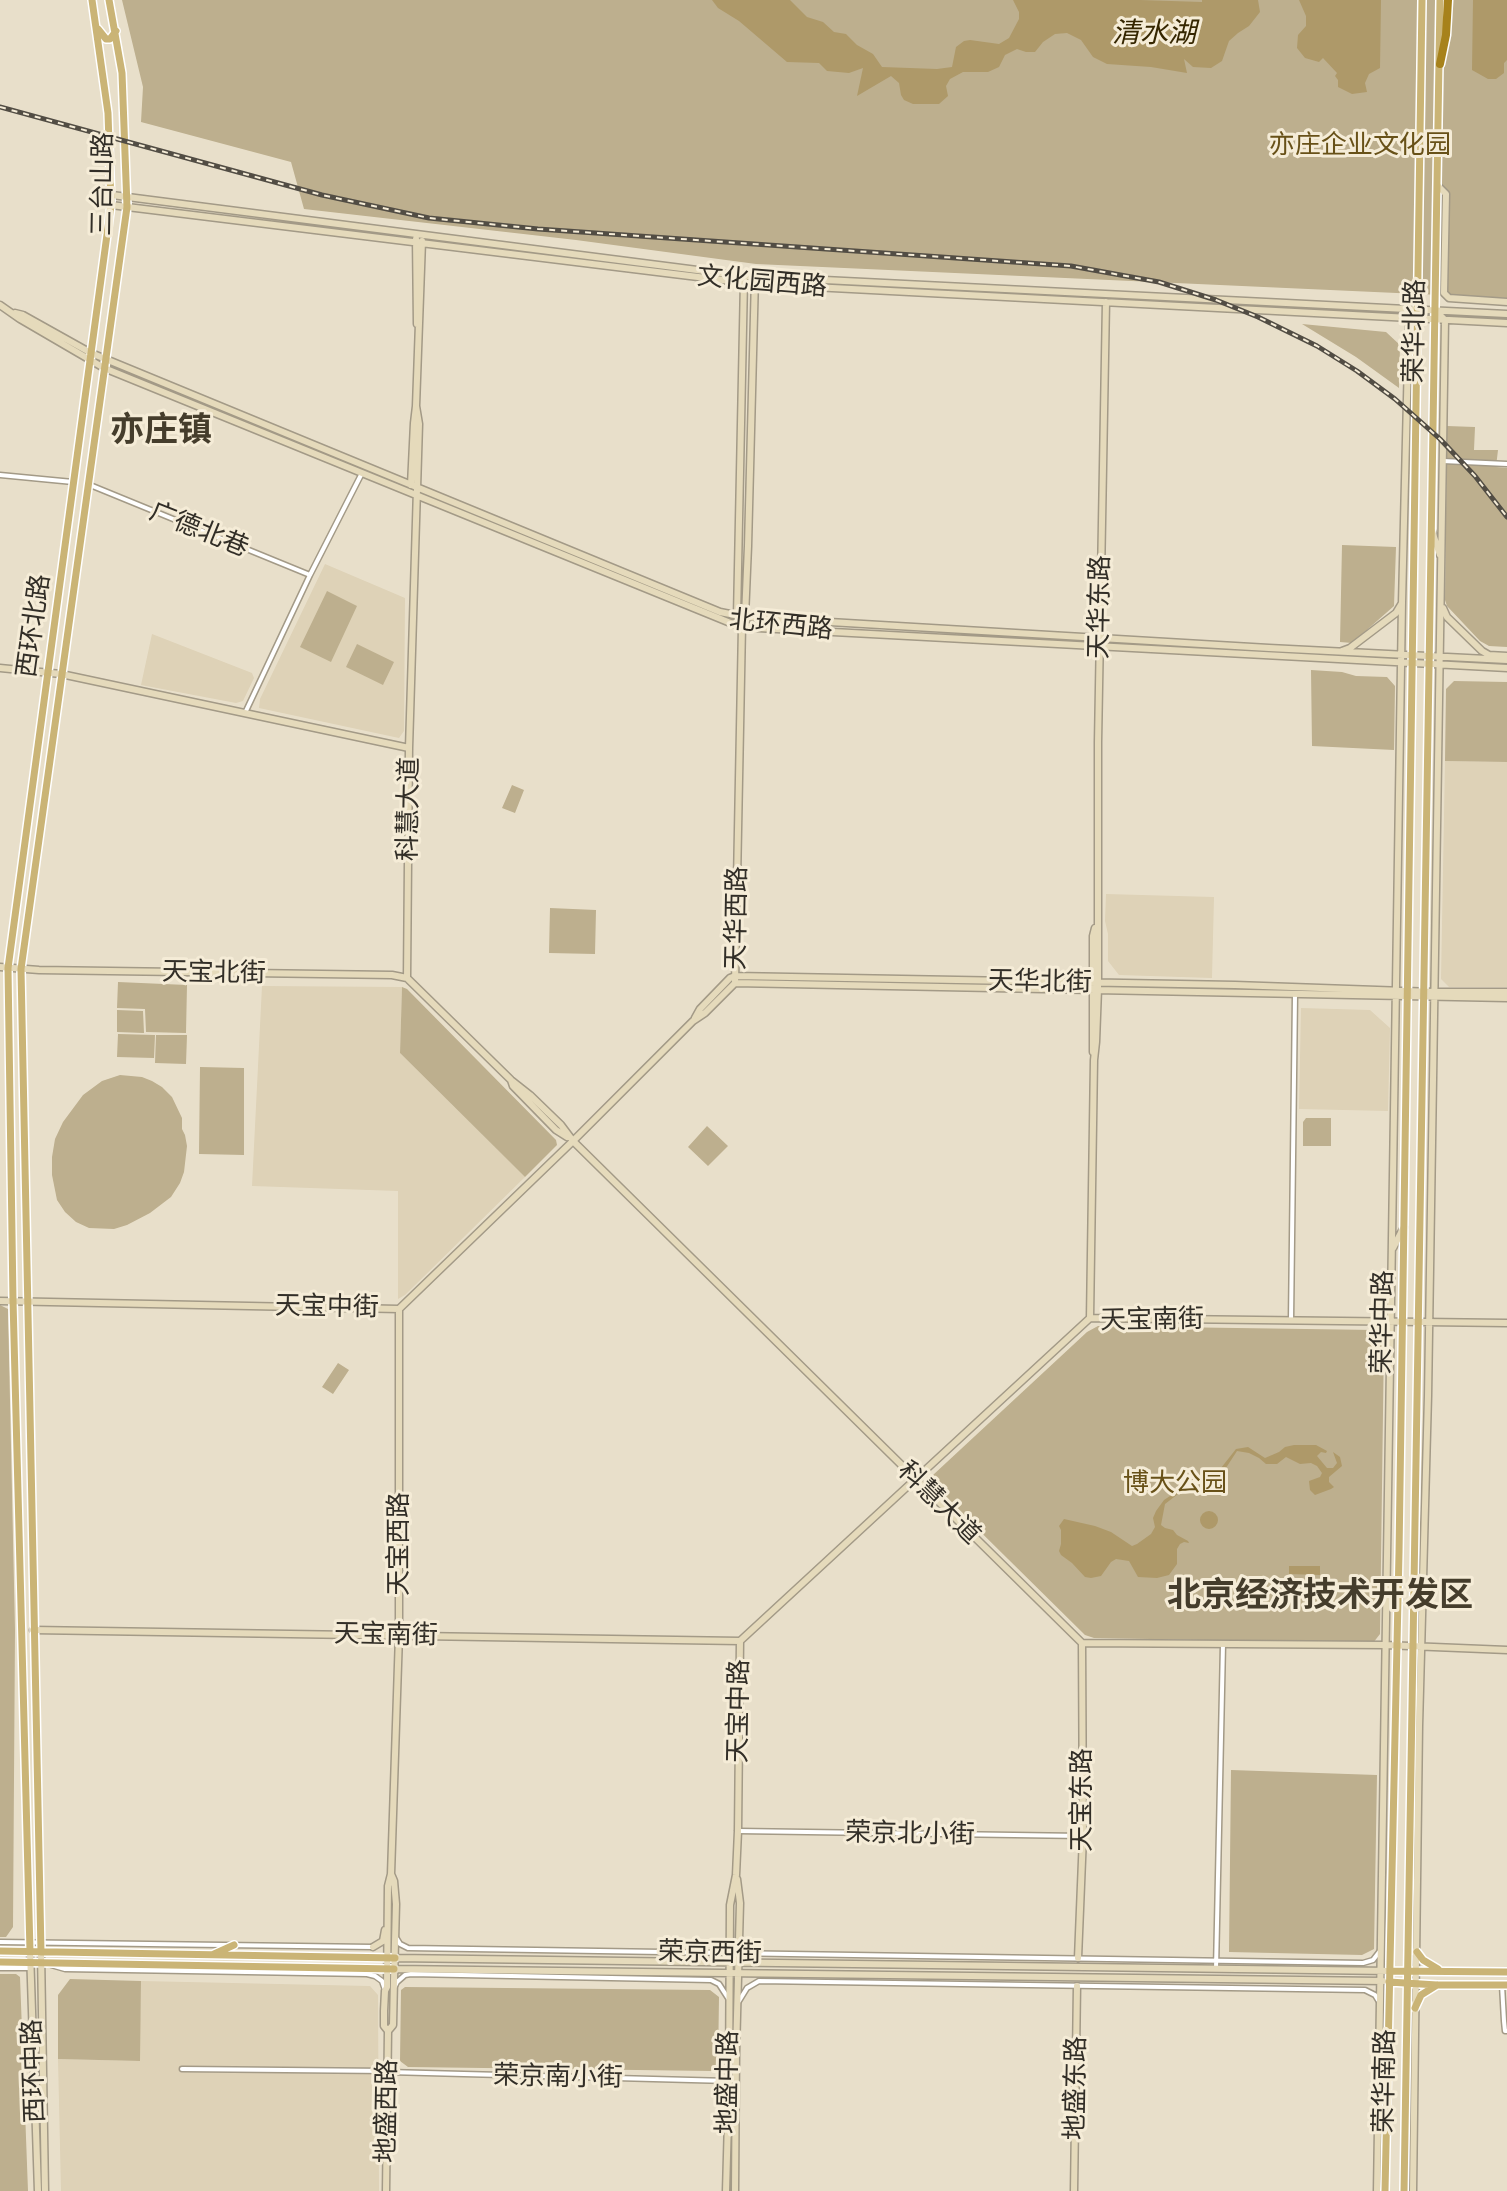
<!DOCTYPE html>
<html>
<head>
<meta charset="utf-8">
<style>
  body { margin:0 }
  canvas { display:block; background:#e8dfca }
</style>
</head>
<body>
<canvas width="1507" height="2191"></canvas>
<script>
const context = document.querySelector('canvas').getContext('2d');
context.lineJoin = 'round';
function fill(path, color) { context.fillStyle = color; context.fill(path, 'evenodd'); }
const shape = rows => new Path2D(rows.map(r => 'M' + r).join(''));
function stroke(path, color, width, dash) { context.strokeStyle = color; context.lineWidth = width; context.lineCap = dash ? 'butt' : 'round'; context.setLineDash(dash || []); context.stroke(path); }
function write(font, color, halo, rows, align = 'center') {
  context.font = font + ' Cabin,"Noto Sans SC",sans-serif'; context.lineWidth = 6; context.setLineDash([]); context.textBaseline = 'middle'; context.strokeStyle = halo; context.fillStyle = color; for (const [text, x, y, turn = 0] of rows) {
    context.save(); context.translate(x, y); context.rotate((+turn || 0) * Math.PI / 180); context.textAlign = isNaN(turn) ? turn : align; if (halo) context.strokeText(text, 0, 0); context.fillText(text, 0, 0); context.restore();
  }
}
const built = shape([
  [325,564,405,598,404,731,399,738,259,708,260,699],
  [152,634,252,673,254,678,243,701,236,703,141,685],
  [1445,761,1507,762,1507,987,1449,987,1441,979],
  [1106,894,1214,897,1212,978,1119,975,1108,961,1108,934,1105,921],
  [262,986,402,987,400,1053,525,1177,405,1295,398,1299,398,1191,252,1186],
  [1301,1008,1370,1010,1390,1028,1388,1111,1299,1109],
  [141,1981,370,1986,378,1995,379,2191,61,2191,58,2059,139,2061]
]);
const green = shape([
  [122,0,1507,0,1507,298,756,264,576,240,304,209,291,162,141,122,143,87],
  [1302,324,1386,332,1400,345,1399,388,1356,357],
  [1447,426,1475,427,1474,450,1498,450,1496,467,1507,468,1507,647,1489,646,1480,641,1447,606,1445,600],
  [1342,545,1396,547,1394,606,1352,643,1340,642],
  [327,591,357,606,331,662,300,647],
  [357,644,394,662,383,685,346,667],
  [1311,670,1342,672,1356,676,1387,677,1395,686,1394,750,1312,746],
  [1454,681,1507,682,1507,762,1445,761,1446,689],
  [512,785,524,790,515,813,502,808],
  [550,908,596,910,595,954,549,953],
  [118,982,187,985,186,1033,146,1032,145,1009,117,1008],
  [402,987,407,989,556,1140,557,1145,525,1177,400,1053],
  [117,1010,143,1011,144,1033,117,1032],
  [118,1034,155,1035,154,1058,117,1057],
  [156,1035,187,1035,186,1064,155,1063],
  [200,1067,244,1068,244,1155,199,1154],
  [120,1075,142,1077,152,1081,162,1087,172,1097,182,1118,182,1129,185,1135,187,1146,184,1172,180,1183,171,1197,150,1213,127,1225,114,1229,89,1228,76,1222,65,1212,57,1200,52,1175,52,1157,55,1139,63,1122,83,1095,102,1081],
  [1306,1118,1331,1118,1331,1146,1303,1146,1303,1122],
  [707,1126,728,1146,708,1166,688,1147],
  [0,1305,8,1309,15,1630,13,1927,6,1937,0,1937],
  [1098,1326,1375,1330,1384,1339,1380,1634,1373,1643,1094,1638,1085,1635,932,1484,933,1475,1087,1332],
  [338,1363,349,1370,333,1394,322,1387],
  [1231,1770,1377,1775,1374,1949,1362,1955,1229,1952],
  [0,1974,16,1974,20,1977,28,2191,0,2191],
  [70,1979,141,1981,140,2061,58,2059,58,1995],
  [405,1987,710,1990,719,1997,718,2065,713,2071,408,2067,400,2061,401,1990]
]);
const water = shape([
  [712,0,790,0,807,17,823,22,834,32,846,34,857,45,873,54,882,67,937,69,952,67,956,47,964,41,970,40,999,44,1009,38,1019,19,1019,12,1013,0,1140,0,1202,2,1202,0,1258,0,1260,12,1249,26,1238,33,1229,41,1222,61,1211,68,1193,67,1184,59,1187,73,1151,67,1107,64,1093,57,1081,40,1067,33,1055,34,1043,42,1035,52,1026,52,1017,49,1005,55,999,67,988,72,963,72,950,79,946,86,948,96,939,104,913,104,904,100,901,95,899,83,891,76,857,96,863,68,849,73,827,71,819,63,787,62,739,21,718,8],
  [1299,0,1381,0,1380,68,1369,74,1365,83,1367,92,1352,94,1338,87,1338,80,1335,76,1337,73,1323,58,1319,62,1305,58,1297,48,1298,35,1306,26,1306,16],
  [1473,0,1507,0,1507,60,1504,63,1504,73,1496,79,1488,79,1472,70],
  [1294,1445,1316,1445,1327,1451,1326,1453,1321,1452,1317,1456,1327,1468,1333,1468,1337,1463,1333,1452,1340,1457,1342,1466,1329,1477,1329,1482,1334,1487,1331,1489,1315,1495,1310,1490,1309,1481,1320,1477,1322,1473,1317,1466,1311,1463,1300,1464,1286,1457,1277,1464,1266,1464,1259,1458,1249,1453,1237,1451,1222,1474,1191,1484,1165,1504,1161,1525,1165,1528,1173,1530,1177,1535,1188,1541,1189,1543,1184,1542,1180,1544,1177,1549,1177,1564,1169,1575,1157,1578,1138,1577,1129,1561,1116,1559,1111,1562,1101,1576,1091,1578,1085,1577,1072,1563,1061,1555,1059,1551,1061,1544,1061,1530,1059,1526,1064,1519,1095,1526,1111,1532,1132,1546,1137,1544,1151,1534,1155,1527,1153,1518,1156,1511,1164,1500,1179,1490,1187,1481,1205,1476,1221,1468,1236,1449,1248,1447,1265,1458,1279,1452,1285,1447],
  '1200 1520a9 9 0 1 1 18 0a9 9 0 1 1-18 0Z',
  [1289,1566,1320,1566,1320,1575,1289,1574]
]);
const street = shape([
  [1443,461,1507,464],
  [0,475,73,482],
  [90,485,310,575],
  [245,713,310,575,362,473],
  [1291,1320,1295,995],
  [738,1831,1083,1836],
  [397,1939,400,1944,408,1948,1363,1963,1373,1960,1380,1951],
  [0,1942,373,1947],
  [51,1965,65,1969,367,1974,375,1976,382,1981,385,1990],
  [0,1968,30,1968],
  [1216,1969,1223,1644],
  [1502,1985,1504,2021,1505,2031,1507,2031],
  [395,1986,397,1982,405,1975,411,1974,711,1980,719,1984,728,1998],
  [739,2001,747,1988,759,1981,1365,1990,1375,1995,1378,2000],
  [182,2069,388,2071],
  [388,2072,729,2081]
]);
const secondary = shape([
  [1438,186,1446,194,1444,293,1449,298,1507,302],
  [112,195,744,276,1507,314],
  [111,205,755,284,1507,323],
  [416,239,417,324],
  [0,305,20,319,104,368,733,624,758,628,1507,668],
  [15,313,23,315,91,353,720,612,745,617,1269,648,1507,660],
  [416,406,419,424,409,748,407,978,511,1080,530,1095,561,1125,573,1141,1082,1643,1385,1645,1507,1650],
  [411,485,414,423,416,406,422,241],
  [1432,531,1440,555],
  [1443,608,1447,617,1482,651,1489,655,1507,656],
  [737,616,744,280],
  [1342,651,1350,648,1396,613,1402,603,1409,317],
  [0,668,61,674,409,748],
  [0,967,39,970,392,975,407,978],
  [735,983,1507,998],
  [695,1018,700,1009,730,978,735,976,1235,985,1434,992,1507,992],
  [1093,1052,1093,936,1095,928],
  [511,1080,513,1086,556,1130,567,1137],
  [1393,1248,1404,1227],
  [0,1301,399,1309,573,1141,693,1021,705,1013,735,983,742,626,745,617,748,546,755,277],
  [1090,1318,1094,1060,1096,1042,1098,989,1098,742,1106,302],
  [33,1630,740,1641],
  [373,1947,383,1941,385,1930],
  [30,1951,38,2191],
  [41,1952,45,2191],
  [395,1958,1390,1971],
  [1078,1958,1083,1836,1082,1643],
  [394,1969,1383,1981],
  [388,2031,393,2025,394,1980,396,1904,394,1881,391,1874],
  [386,2191,388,2031,384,2026,384,2011,385,1991,387,1987,388,1886,391,1874,399,1635,399,1309],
  [726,2191,729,2085,730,1905,736,1875,738,1831,740,1641,1090,1318,1507,1323],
  [735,2191,736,2053,740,1903,737,1879],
  [1074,2191,1077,1986],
  [1377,2191,1402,603],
  [1413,2191,1419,1726,1428,1396,1445,320,1435,310]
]);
const primary = shape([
  [98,29,106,39,110,39,116,31],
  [0,1951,395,1958],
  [30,1951,13,1300,8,968,111,205,108,113,92,0],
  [41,1952,21,969,127,207,122,73,109,0],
  [1417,1952,1423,1960,1438,1969],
  [214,1954,234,1945],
  [0,1962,394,1969],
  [1390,1971,1507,1972],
  [1389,1982,1437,1985,1507,1985],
  [1415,2008,1421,1995,1437,1985],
  [1385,2191,1399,1553,1422,0],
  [1404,2191,1440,0]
]);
const highway = shape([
  [1440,64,1446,35,1448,0]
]);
const rail = shape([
  [0,107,322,195,429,218,538,229,1071,266,1159,282,1216,300,1258,317,1317,346,1357,371,1395,399,1440,439,1475,476,1507,517]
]);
const parkNames = [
  ["亦庄企业文化园",1360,145],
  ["博大公园",1175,1483]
];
const streetNames = [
  ["三台山路",103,184,-89],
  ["文化园西路",762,282,5],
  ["荣华北路",1415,331,-89],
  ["广德北巷",199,530,22],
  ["天华东路",1100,607,-89],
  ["北环西路",781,625,6],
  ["西环北路",34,626,-82],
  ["科慧大道",409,809,-89],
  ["天华西路",737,918,-89],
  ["天宝北街",214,973,1],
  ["天华北街",1040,982,1],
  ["天宝中街",327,1307,1],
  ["天宝南街",1152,1320,-1],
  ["荣华中路",1383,1322,-89],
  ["科慧大道",939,1503,45],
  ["天宝西路",399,1544,-90],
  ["天宝南街",386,1635,1],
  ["天宝中路",739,1711,-89],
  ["天宝东路",1082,1800,-90],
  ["荣京北小街",910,1834,1],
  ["荣京西街",710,1953,1],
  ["西环中路",34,2071,-92],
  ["荣京南小街",558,2077,1],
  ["荣华南路",1385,2081,-89],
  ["地盛中路",728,2082,-89],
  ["地盛东路",1076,2088,-89],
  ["地盛西路",387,2111,-89]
];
const waterNames = [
  ["清水湖",1154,34]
];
const districtNames = [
  ["亦庄镇",161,431],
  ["北京经济技术开发区",1320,1596]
];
fill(built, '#ded2b7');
fill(green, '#bdaf8e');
fill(water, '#ae9969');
stroke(street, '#a39a87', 7);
stroke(secondary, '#a39a87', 9);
stroke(primary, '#fff', 10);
stroke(highway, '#fff', 11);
stroke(street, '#fff', 4);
stroke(secondary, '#e5dabb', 6);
stroke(primary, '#cab476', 7);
stroke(highway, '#a7821b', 8);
stroke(rail, '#524d44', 5);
stroke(rail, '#f5ecd7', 2, [6]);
write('26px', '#685118', '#f5ecd7', parkNames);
write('26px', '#322e27', '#f5ecd7', streetNames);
write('italic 28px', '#352600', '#f5ecd7', waterNames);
write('bold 34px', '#453d2c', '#f5ecd7', districtNames);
</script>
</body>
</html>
